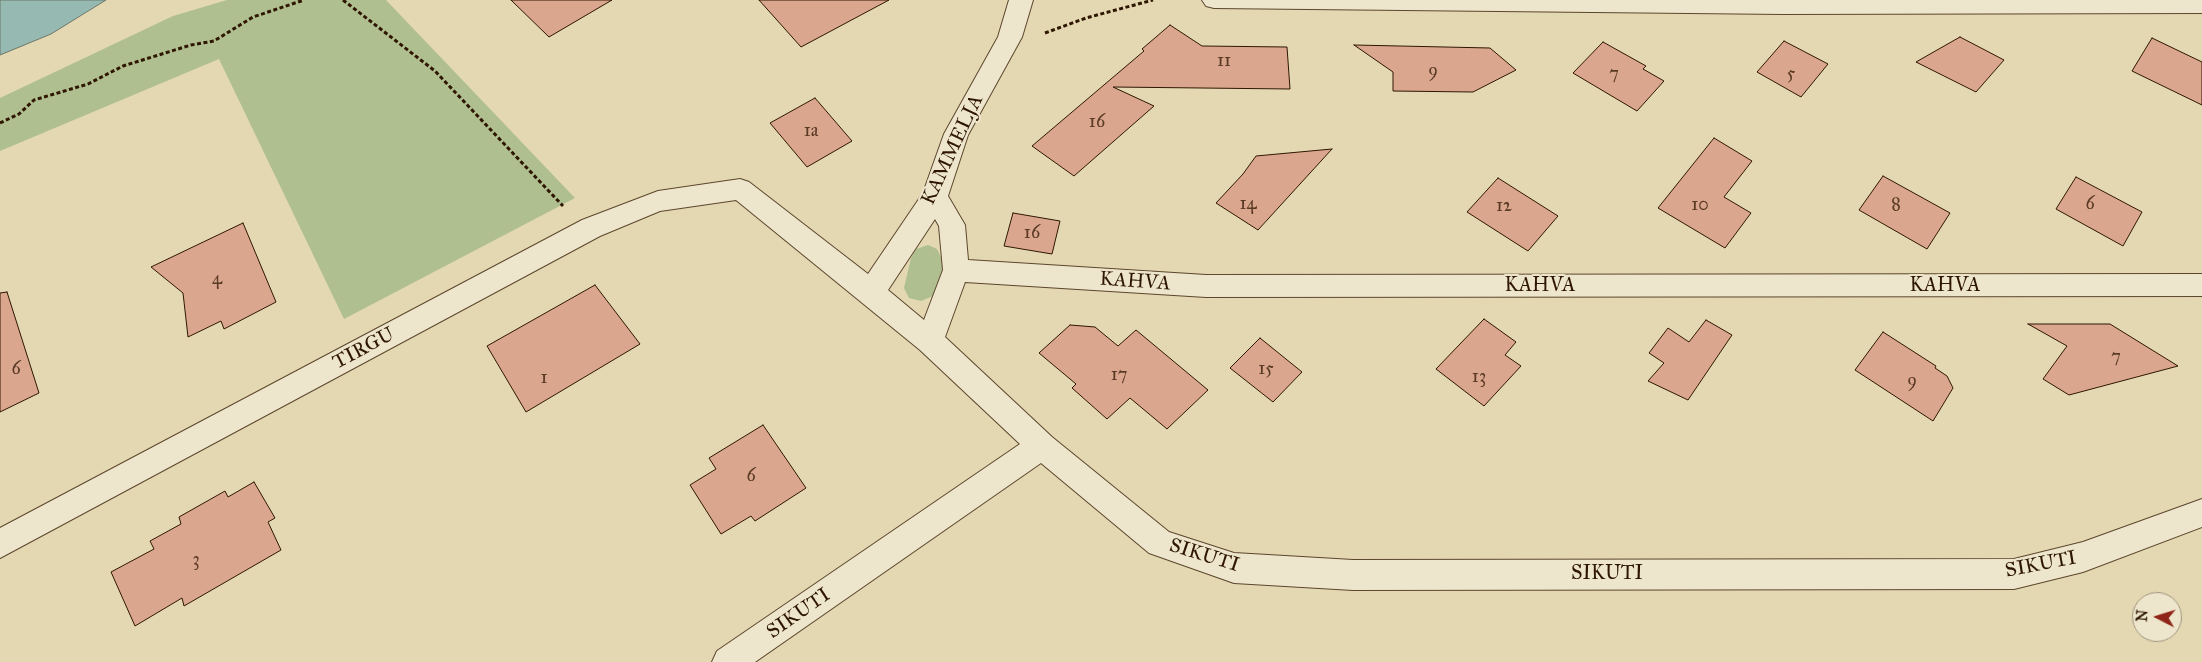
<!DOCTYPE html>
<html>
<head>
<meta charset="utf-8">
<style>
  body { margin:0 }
  #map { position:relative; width:2202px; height:662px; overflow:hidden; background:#e3d8b2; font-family:"IM FELL Great Primer",serif }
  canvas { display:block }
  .north { position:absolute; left:2132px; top:592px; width:50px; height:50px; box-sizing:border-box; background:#ede6cd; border:1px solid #a1937b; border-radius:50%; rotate:275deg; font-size:14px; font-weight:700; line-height:20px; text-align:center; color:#2f1600 }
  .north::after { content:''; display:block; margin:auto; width:18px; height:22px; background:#8f2418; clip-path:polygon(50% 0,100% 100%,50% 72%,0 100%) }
</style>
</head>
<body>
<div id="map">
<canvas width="2202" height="662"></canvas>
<div class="north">N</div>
</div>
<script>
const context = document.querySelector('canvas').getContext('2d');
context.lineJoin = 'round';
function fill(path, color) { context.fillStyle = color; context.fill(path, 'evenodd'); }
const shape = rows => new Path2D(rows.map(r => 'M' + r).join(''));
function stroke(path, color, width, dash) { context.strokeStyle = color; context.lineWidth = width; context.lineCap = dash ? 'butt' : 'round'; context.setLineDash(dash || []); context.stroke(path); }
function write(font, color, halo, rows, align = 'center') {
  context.font = font + ' "IM FELL Great Primer",serif'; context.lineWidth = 4; context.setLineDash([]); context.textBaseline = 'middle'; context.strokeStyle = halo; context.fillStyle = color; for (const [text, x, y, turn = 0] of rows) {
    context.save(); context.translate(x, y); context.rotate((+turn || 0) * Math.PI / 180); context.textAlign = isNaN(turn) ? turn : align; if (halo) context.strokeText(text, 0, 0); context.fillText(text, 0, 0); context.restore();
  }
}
const green = shape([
  [227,0,386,0,575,198,344,319,219,59,0,151,0,98,173,16],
  [928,245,937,249,943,261,941,290,933,296,921,301,909,298,904,288,911,258,916,249]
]);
const water = shape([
  [0,0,106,0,51,34,0,55,0,0]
]);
const building = shape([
  [511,0,612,0,549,37,511,0],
  [759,0,889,0,801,47,759,0],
  [1170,25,1202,46,1287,47,1290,89,1113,87,1154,106,1074,176,1032,146,1144,51,1142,49,1170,25],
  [1960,37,2004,60,1976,92,1916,62,1960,37],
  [2152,38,2202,62,2202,105,2132,71,2152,38],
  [1784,41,1828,64,1801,97,1757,72,1784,41],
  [1603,42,1646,66,1643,69,1664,81,1637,111,1573,73,1603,42],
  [1354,45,1490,48,1516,70,1473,92,1393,91,1393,72,1354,45],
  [815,98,852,141,807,167,770,123,815,98],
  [1714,138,1752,161,1724,197,1751,213,1725,248,1658,208,1714,138],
  [1332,149,1258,230,1216,203,1243,174,1256,156,1332,149],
  [1883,176,1950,213,1927,249,1859,210,1883,176],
  [2076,177,2142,212,2123,246,2056,209,2076,177],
  [1498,178,1558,216,1528,251,1467,212,1498,178],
  [1013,213,1060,221,1052,254,1004,246,1013,213],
  [243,223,276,302,224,329,221,321,188,337,183,293,151,267,243,223],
  [595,285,640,344,526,412,487,346,595,285],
  [7,292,39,393,0,412,0,293,7,292],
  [1484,319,1516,342,1505,355,1521,366,1484,406,1436,369,1484,319],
  [1706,320,1732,335,1688,400,1648,381,1664,363,1649,353,1668,328,1689,342,1706,320],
  [2028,324,2110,324,2178,366,2069,395,2043,379,2067,346,2028,324],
  [1070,325,1095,327,1118,346,1136,330,1208,390,1167,429,1130,398,1107,419,1072,388,1076,384,1039,353,1070,325],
  [1883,332,1936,366,1935,368,1947,376,1953,388,1933,421,1855,370,1883,332],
  [1260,338,1302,372,1273,402,1230,368,1260,338],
  [763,425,806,488,755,521,751,516,721,534,690,485,716,469,709,458,763,425],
  [254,482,275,518,268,522,281,550,184,606,182,598,135,626,111,572,154,549,150,541,181,524,179,517,225,491,228,497,254,482]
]);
const path = shape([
  [343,0,435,71,563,206],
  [1045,33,1086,18,1153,0],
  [0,123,19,114,34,100,88,84,123,66,191,45,214,41,253,17,304,0]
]);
const minor = shape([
  [1009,0,1033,0,1022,37,968,135,948,196,965,225,968,260,1206,275,2202,274,2202,296,1206,297,965,282,945,337,1052,437,1169,532,1234,553,1353,560,2014,559,2083,542,2202,499,2202,527,2083,572,2014,589,1353,590,1234,583,1149,553,1041,463,755,662,712,662,717,651,1020,444,920,350,736,200,660,211,600,236,0,558,0,528,582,220,658,191,740,179,749,182,868,274,923,193,944,134,998,37,1009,0],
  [935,219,939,226,943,270,924,320,888,290,935,219],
  [1202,0,2202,0,2202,13,1783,14,1214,8,1206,6,1202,0]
]);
const numberNames = [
  ["11",1224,62],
  ["9",1433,72],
  ["7",1614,75],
  ["5",1791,75],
  ["16",1097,123],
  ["1a",811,132],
  ["14",1248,205],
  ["6",2090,205],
  ["10",1700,206],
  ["8",1896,206],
  ["12",1504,207],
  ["16",1032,234],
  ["4",217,280],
  ["7",2116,358],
  ["6",16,370],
  ["15",1266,370],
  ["17",1119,376],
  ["13",1479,378],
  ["1",544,379],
  ["9",1912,382],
  ["6",751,477],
  ["3",196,561]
];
const streetNames = [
  ["KAMMELJA",953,150,-65],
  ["KAHVA",1135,282,4],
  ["KAHVA",1540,286],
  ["KAHVA",1945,286],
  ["TIRGU",364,349,-28],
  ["SIKUTI",1204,556,17],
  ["SIKUTI",2041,565,-11],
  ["SIKUTI",1607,574],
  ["SIKUTI",799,614,-35]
];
fill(green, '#b0bf8f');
fill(water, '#96b9b2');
stroke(water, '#6d786b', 1);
fill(building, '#daa68e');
stroke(building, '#2f1600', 1);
stroke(minor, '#5c462c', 2);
stroke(path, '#2f1600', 3, [4, 2.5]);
fill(minor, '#ede6cd');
write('18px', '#5a3a24', null, numberNames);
write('20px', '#2f1600', '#ede6cd', streetNames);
</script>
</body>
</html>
